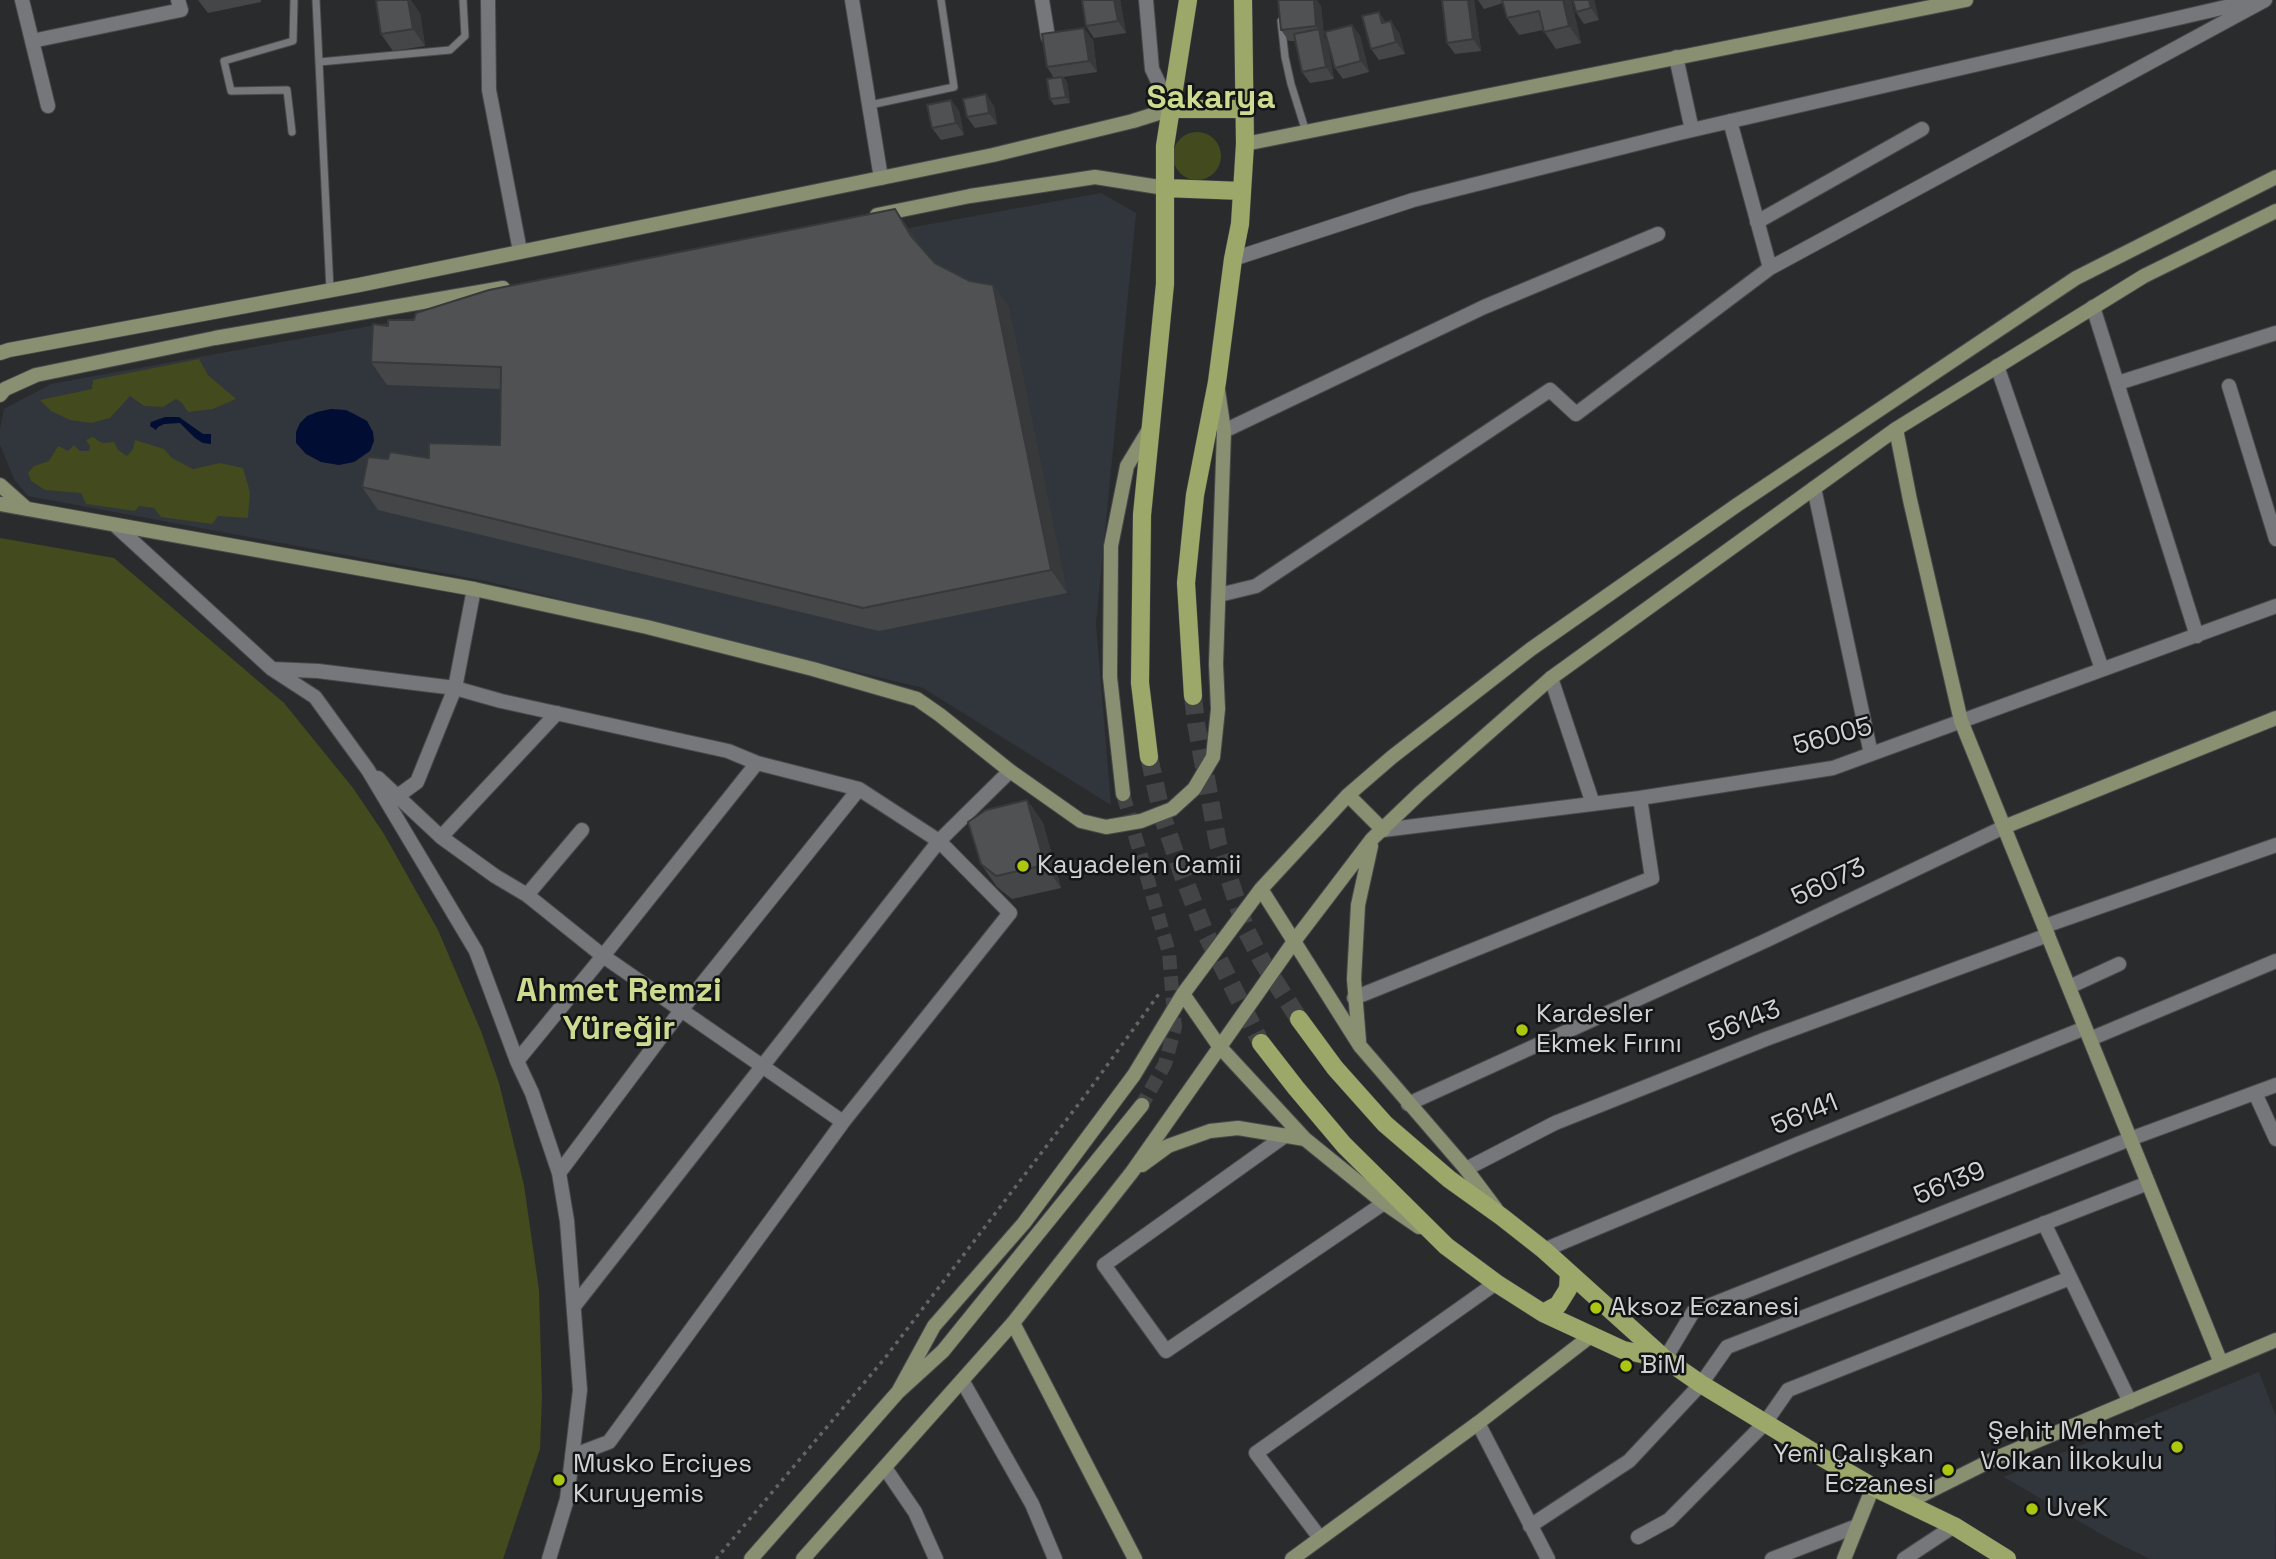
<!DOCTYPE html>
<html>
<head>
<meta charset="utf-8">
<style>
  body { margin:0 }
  canvas { display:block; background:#2a2b2d }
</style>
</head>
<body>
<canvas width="2276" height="1559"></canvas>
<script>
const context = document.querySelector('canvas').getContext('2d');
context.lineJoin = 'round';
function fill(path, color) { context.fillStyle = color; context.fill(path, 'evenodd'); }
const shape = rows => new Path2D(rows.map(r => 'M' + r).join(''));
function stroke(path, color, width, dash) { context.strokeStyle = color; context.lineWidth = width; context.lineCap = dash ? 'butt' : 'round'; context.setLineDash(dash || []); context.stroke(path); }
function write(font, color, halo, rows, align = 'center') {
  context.font = font + ' "Space Grotesk",sans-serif'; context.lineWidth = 5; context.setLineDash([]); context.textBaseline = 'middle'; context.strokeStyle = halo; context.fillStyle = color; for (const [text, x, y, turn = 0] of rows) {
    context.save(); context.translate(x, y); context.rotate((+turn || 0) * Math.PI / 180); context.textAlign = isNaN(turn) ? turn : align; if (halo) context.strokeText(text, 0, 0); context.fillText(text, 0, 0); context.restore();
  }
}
const built = shape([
  [1101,193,1136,213,1096,624,1111,805,923,688,486,581,28,496,14,479,0,445,0,429,4,409,51,384],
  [2259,1372,2276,1416,2275,1559,2150,1559,2111,1540,2004,1477]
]);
const green = shape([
  '1173 156a24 24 0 1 1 48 0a24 24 0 1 1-48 0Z',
  [199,359,208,375,236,399,213,409,188,412,182,403,176,399,163,407,144,406,130,396,110,418,91,423,70,420,51,411,40,400,92,389,93,380],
  [93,437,102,443,114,442,118,450,127,456,133,449,135,440,164,449,172,458,193,469,220,463,243,468,250,492,248,518,218,516,212,524,161,517,154,508,139,506,135,511,86,504,81,493,45,490,31,481,28,473,34,466,49,461,58,446,68,451,74,445,80,451,89,451,90,446,86,440],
  [0,538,114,558,284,703,353,788,384,834,438,930,481,1031,499,1083,524,1185,539,1290,542,1396,540,1449,503,1559,0,1559]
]);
const water = shape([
  [331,409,346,410,356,415,367,421,373,432,374,441,370,451,354,462,339,465,321,462,306,454,296,443,296,432,300,423,307,416,317,412],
  [165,417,179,417,203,434,211,434,211,444,203,443,195,438,180,423,164,424,158,427,156,430,150,426,151,422]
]);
const secondaryTunnel = shape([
  [1123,794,1169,953,1175,1027,1165,1064,1142,1105]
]);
const primaryTunnel = shape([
  [1193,696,1196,723,1218,844,1246,930,1262,961,1299,1019],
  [1149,757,1162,815,1183,876,1204,930,1261,1043]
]);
const path = shape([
  [716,1559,885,1358,1087,1093,1161,991]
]);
const lane = shape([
  [316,0,330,290],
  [1281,21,1285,57,1291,84,1306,132],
  [319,62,450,50,465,36,463,0],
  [870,105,954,87,941,0],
  [292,132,287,90,231,91,224,61,293,41,294,0]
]);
const street = shape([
  [22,0,48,106],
  [488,0,489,90,520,251],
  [852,0,881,178],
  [1042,0,1048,37],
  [1146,0,1152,69,1171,109],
  [32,41,181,10,178,0],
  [1676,57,1692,130],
  [1730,121,1770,268],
  [1757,222,1922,129],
  [1233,259,1413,200,1679,133,2252,1],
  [2093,307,2197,636],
  [1997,366,2102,669],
  [2118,383,2276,333],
  [2229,386,2276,539],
  [1224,431,1484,307,1658,234],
  [1814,488,1871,754],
  [116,526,272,669,315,697,368,770,476,951,517,1061,532,1093,559,1173,567,1221,580,1390,567,1499,549,1559],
  [1219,595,1256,586,1550,390,1576,414,1770,268,2265,0],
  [272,669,318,671,455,688,501,701,728,751,757,763,859,789,939,841,1010,913,843,1122,609,1442,572,1456],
  [1551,678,1593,804],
  [378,778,441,837,495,876,527,895,603,956,843,1122],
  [399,795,417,782,455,688,474,589],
  [1383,830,1640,798,1833,768,2276,606],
  [441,837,557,713],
  [527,895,582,830],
  [2045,926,2276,845],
  [2069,987,2119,964],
  [1354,998,1652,878,1640,798],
  [2090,1039,2276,961],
  [517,1061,603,956,757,763],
  [2255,1093,2276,1139],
  [1408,1104,1767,940,2004,827],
  [1286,1135,1104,1265,1166,1351,1384,1203],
  [1466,1169,1555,1123,1766,1039,2048,935],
  [559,1173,682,1009,859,789],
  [2044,1223,2130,1402],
  [1544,1250,1793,1146,2085,1028],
  [575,1305,939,841,1010,771],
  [1665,1359,1693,1312,2130,1139,2276,1085],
  [963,1382,1032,1504,1055,1559],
  [1478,1423,1548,1559],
  [885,1468,915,1512,936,1559],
  [1530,1526,1629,1461,1701,1384,1727,1347,2148,1183],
  [1638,1537,1669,1520,1765,1423,1788,1390,2070,1278],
  [1320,1538,1256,1453,1496,1283],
  [1772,1559,1857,1526],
  [1904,1559,1954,1526]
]);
const secondary = shape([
  [1245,144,1966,0],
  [877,215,970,196,1095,177,1165,188],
  [0,353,9,350,359,285,993,155,1133,121,1171,109],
  [0,395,5,389,36,375,215,338,503,288],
  [1896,429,1910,500,1961,721,2221,1363],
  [0,485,27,509],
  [0,504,474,589,647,627,813,669,917,699,940,715,1010,771,1081,821,1106,827,1141,821,1172,809,1194,789,1213,757,1218,709,1216,664,1224,431,1218,390],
  [1123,794,1110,677,1111,546,1127,466,1150,428],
  [1348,795,1383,830],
  [2004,827,2276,718],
  [1261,889,1360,1046,1466,1169,1496,1209],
  [1183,994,1219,1046,1305,1139,1384,1203,1419,1227],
  [1359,1041,1354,979,1358,905,1371,846],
  [1142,1165,1168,1146,1210,1131,1238,1128,1305,1139],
  [1013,1323,1135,1559],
  [898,1392,934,1326,1024,1223,1134,1075,1183,994,1261,889,1348,795,1392,757,1531,649,1737,505,2076,278,2276,177],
  [1906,1503,1994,1459,2276,1340],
  [751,1559,898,1392,943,1351,1142,1105],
  [803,1559,1013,1323,1132,1172,1295,940,1372,839,1420,793,1551,678,1896,429,2144,276,2276,211],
  [1292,1559,1478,1423,1592,1335],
  [1844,1559,1873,1487]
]);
const primary = shape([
  [1171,109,1245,109],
  [1165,188,1242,191],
  [1193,696,1186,583,1195,495,1217,382,1233,259,1240,224,1245,144,1243,0],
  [1149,757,1140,683,1142,515,1165,284,1165,146,1188,0],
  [1299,1019,1335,1068,1385,1124,1449,1179,1502,1217,1544,1250,1665,1359,1701,1384,1818,1455,1873,1487,1954,1526,2007,1559],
  [1261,1043,1296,1088,1344,1145,1446,1246,1496,1283,1543,1313,1623,1350,1665,1359],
  [1543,1313,1558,1305,1568,1289,1569,1273]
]);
const wall = shape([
  [198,0,261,0,261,2,208,13],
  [1120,0,1126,33,1094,38,1086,26],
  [1442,0,1474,0,1481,51,1455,54,1447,43],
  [1478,0,1571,0,1581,43,1556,49,1543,30,1519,35,1507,18,1503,3,1484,9],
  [1573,0,1594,0,1599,20,1584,24,1576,12],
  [1321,6,1324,37,1327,41,1334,79,1310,83,1302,72,1295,41,1289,41,1281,30],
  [420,13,425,46,393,51,381,34],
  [1386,22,1399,33,1405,54,1379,60,1371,49],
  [1352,25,1360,36,1369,72,1343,79,1335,68],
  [1093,40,1097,72,1063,77,1067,82,1070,103,1054,105,1050,99,1054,78,1047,67],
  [951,100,959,111,964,135,941,140,932,128],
  [994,106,997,124,975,128,967,117],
  [911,232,918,244,935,263,970,281,993,285,1009,308,1067,593,879,631,378,510,362,487,388,459,429,458,500,445,501,389,387,385,371,362,388,326],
  [1027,800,1043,823,1061,888,1012,899,997,887,981,864]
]);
const shadedWall = shape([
  [408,0,411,0,420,13,425,46,413,29],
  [1114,0,1120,0,1126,33,1118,21],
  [1314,0,1317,0,1321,6,1324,37,1327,41,1334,79,1326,67,1319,30,1316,26],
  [1468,0,1474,0,1481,51,1473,39],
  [1563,0,1571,0,1581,43,1569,26],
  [1589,0,1594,0,1599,20,1591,8],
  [1379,12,1387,24,1382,23],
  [1391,21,1399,33,1405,54,1396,42],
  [1352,25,1360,36,1369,72,1361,61],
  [1084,28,1093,40,1097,72,1089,61],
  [1062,77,1067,82,1070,103,1066,97],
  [986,94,994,106,997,124,989,113],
  [951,100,959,111,964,135,956,123],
  [895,209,911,232,927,259,911,236],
  [993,285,1009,308,1067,593,1051,570],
  [1027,800,1043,823,1061,888,1045,865]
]);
const building = shape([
  [380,0,408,0,413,29,381,34,376,1,380,0],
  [1082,0,1114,0,1118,21,1086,26,1082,0],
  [1278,0,1314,0,1316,26,1281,30,1278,0],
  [1442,0,1468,0,1473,39,1447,43,1442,0],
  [1502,0,1563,0,1569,26,1544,32,1539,11,1507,18,1502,0],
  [1573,0,1589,0,1591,8,1576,12,1573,0],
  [1379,12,1382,23,1391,21,1396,42,1371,49,1362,16,1379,12],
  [1352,25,1361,61,1335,68,1325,32,1352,25],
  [1084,28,1089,61,1047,67,1042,34,1084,28],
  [1319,29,1326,67,1302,72,1294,34,1319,29],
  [1062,77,1066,97,1050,99,1047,79,1062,77],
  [986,94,989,113,967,117,963,99,986,94],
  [951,100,956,123,932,128,927,105,951,100],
  [895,209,911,236,935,263,970,281,993,285,1051,570,863,608,362,487,368,457,388,459,390,452,429,458,429,443,500,445,501,367,371,362,373,324,388,326,388,320,414,320,416,313,489,290,895,209],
  [1027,800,1045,865,996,876,981,864,968,822,986,810,1027,800]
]);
const markers = [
  [1023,866,7,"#adc610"],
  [1522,1030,7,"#adc610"],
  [1596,1308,7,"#adc610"],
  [1626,1366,7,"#adc610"],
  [2177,1447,7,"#adc610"],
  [1948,1470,7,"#adc610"],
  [559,1480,7,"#adc610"],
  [2032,1509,7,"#adc610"]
];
const streetNames = [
  ["56005",1833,737,-15],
  ["56073",1829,883,-25],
  ["56143",1745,1022,-21],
  ["56141",1805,1115,-22],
  ["56139",1950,1184,-22]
];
const poiNames = [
  ["Kayadelen Camii",1037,866],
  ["Kardesler",1536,1015],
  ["Ekmek Fırını",1536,1045],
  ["Aksoz Eczanesi",1610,1308],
  ["BiM",1640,1366],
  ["Şehit Mehmet",2163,1432,"right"],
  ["Volkan İlkokulu",2163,1462,"right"],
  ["Yeni Çalışkan",1934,1455,"right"],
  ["Eczanesi",1934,1485,"right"],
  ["Musko Erciyes",573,1465],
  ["Kuruyemis",573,1495],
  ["UveK",2046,1509]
];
const districtNames = [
  ["Sakarya",1211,99],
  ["Ahmet Remzi",619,992],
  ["Yüreğir",619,1030]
];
fill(built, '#31353c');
fill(green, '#424a1e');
fill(water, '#010d32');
stroke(secondaryTunnel, '#434446', 14, [14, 7]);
stroke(primaryTunnel, '#434446', 18, [18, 9]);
stroke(lane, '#48494b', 9);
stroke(street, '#48494b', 16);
stroke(secondary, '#48494b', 16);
stroke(primary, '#48494b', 19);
stroke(path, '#646567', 3.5, [3.5, 5]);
stroke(lane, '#76777a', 7);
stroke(street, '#76777a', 14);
stroke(secondary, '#899072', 14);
stroke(primary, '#9ba86a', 18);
fill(wall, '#454647');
fill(shadedWall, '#38393a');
fill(building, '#505153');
stroke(building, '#38393a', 2);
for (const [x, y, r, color] of markers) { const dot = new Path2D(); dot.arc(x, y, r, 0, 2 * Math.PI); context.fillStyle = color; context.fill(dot); stroke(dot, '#131415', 2.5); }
write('26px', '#d1d2d3', '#131415', streetNames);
write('26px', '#d1d2d3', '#131415', poiNames, 'left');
write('bold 33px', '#cbdc90', '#131415', districtNames);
</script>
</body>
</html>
